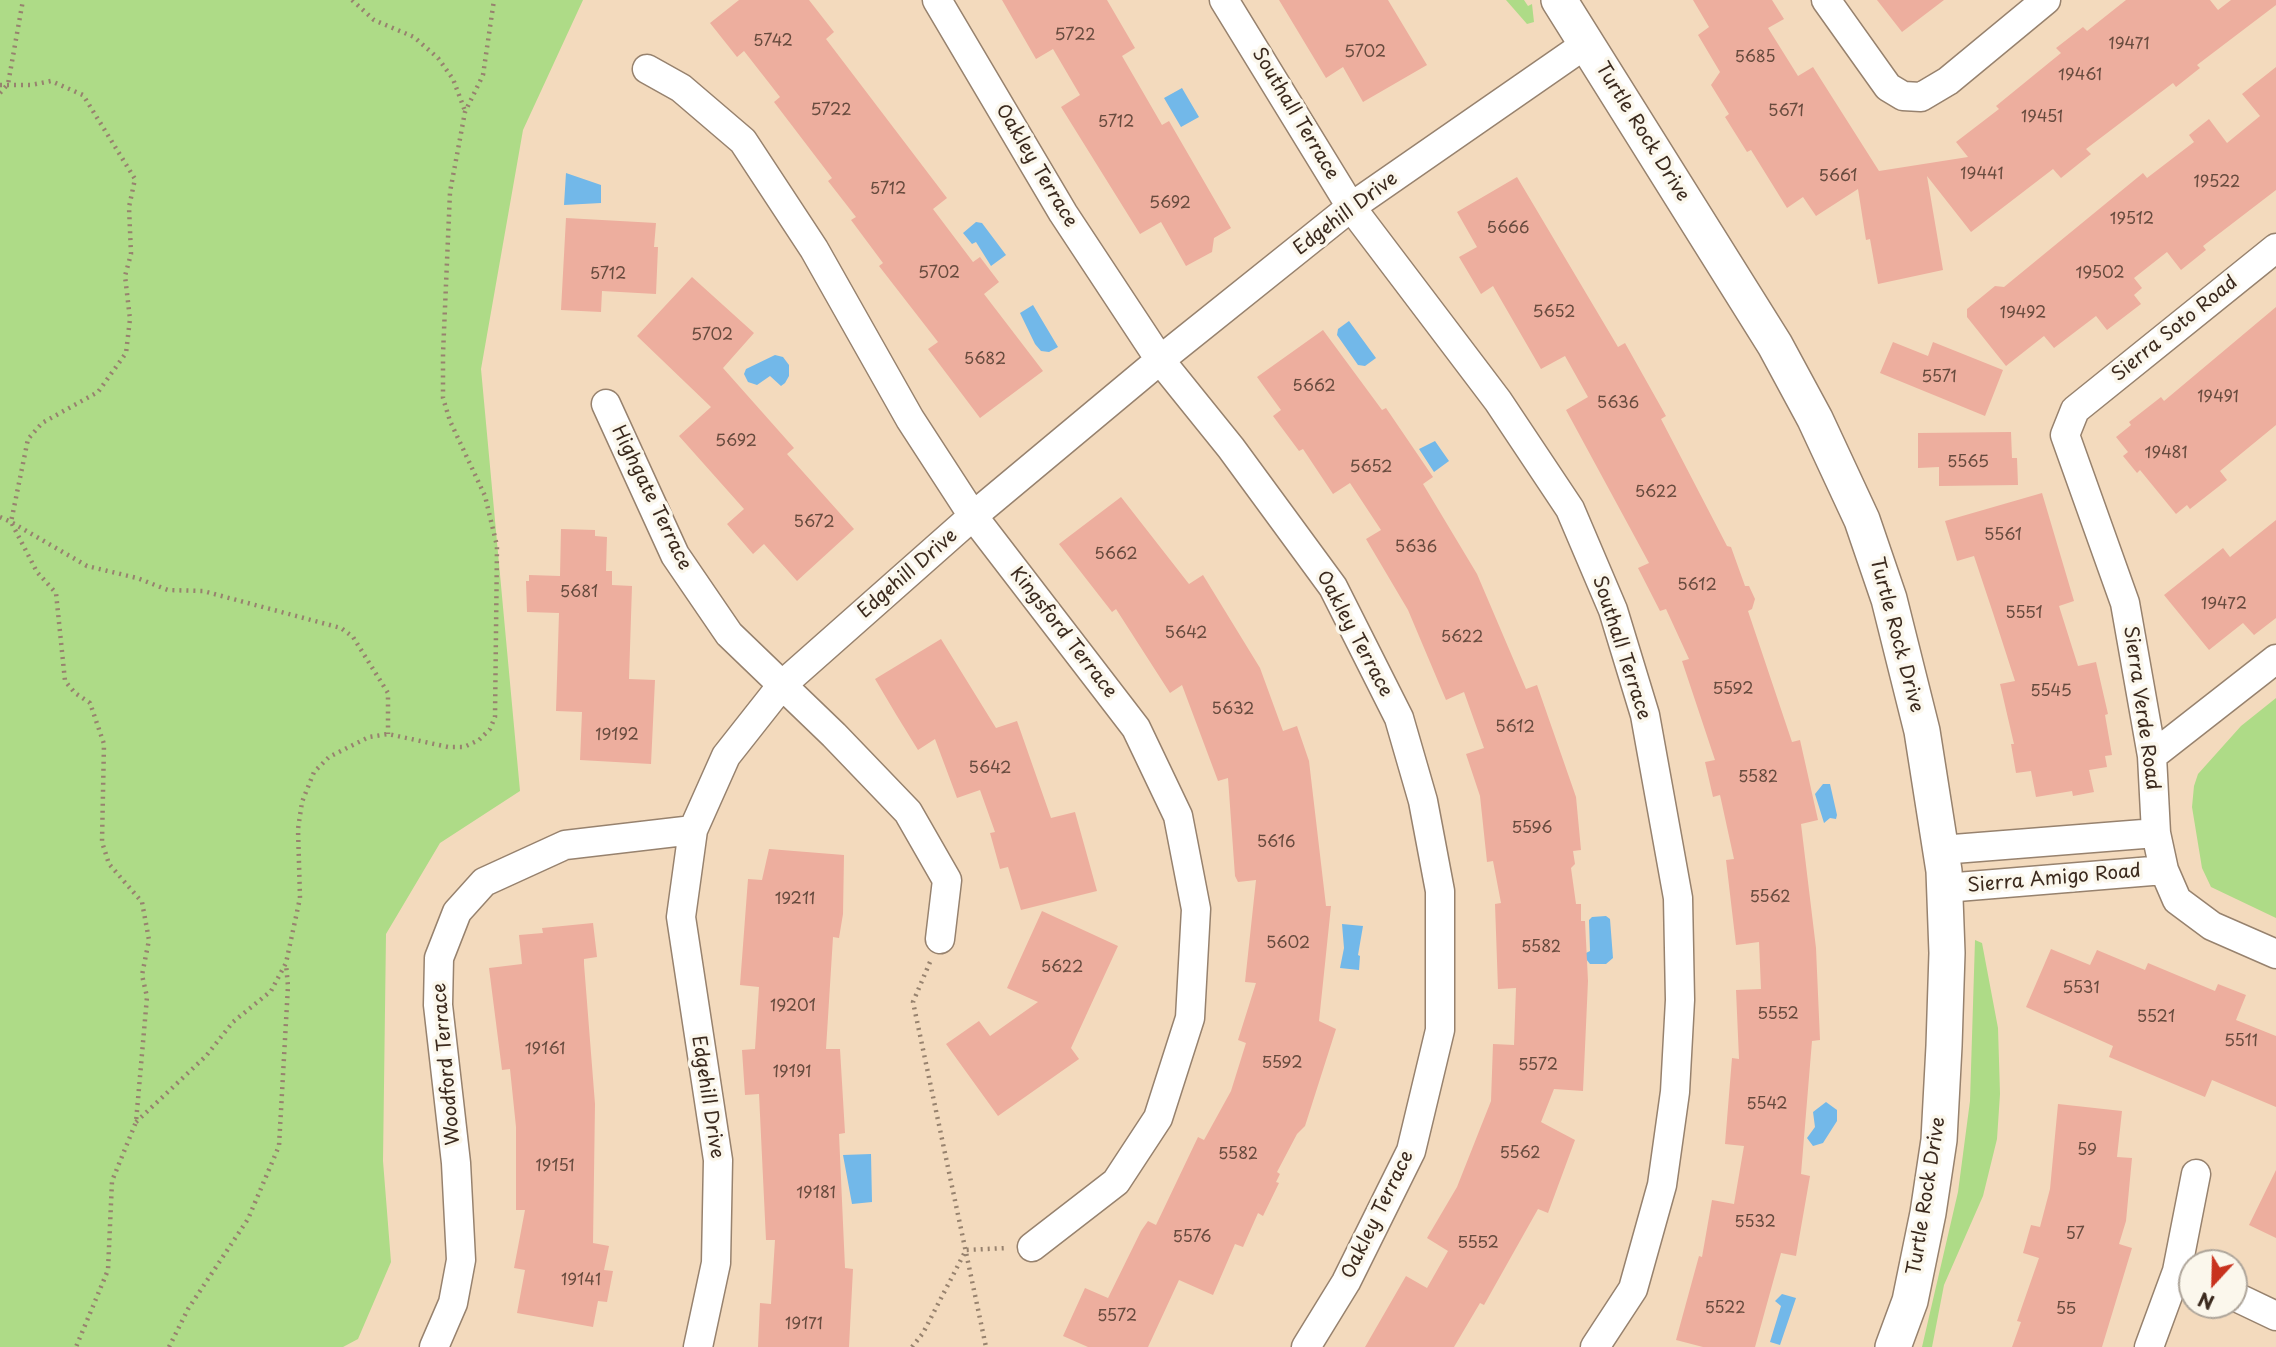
<!DOCTYPE html>
<html>
<head>
<meta charset="utf-8">
<style>
	body { margin:0 }
	#map { position:relative; width:2276px; height:1347px; overflow:hidden; background:#f3dabd; font-family:"Playpen Sans",sans-serif }
	canvas { display:block }
	.north { position:absolute; left:2178px; top:1249px; width:70px; height:70px; box-sizing:border-box; background:#fbf7ec; border:2px solid #aea59a; border-radius:50%; rotate:202deg; font-size:19px; font-weight:700; line-height:28px; text-align:center; color:#3b2a1e }
	.north::after { content:''; display:block; margin:auto; width:24px; height:32px; background:#c8321e; clip-path:polygon(50% 0,100% 100%,50% 72%,0 100%) }
</style>
</head>
<body>
<div id="map">
<canvas width="2276" height="1347"></canvas>
<div class="north">N</div>
</div>
<script>
const c = document.querySelector('canvas').getContext('2d');
c.lineJoin = 'round';
function fillPath(path, color) {
  c.fillStyle = color;
  c.fill(path, 'evenodd');
}
function toPath(rows) {
  const path = new Path2D();
  for (const r of rows) {
    path.moveTo(r[0], r[1]);
    for (let i = 2; i < r.length; i += 2) path.lineTo(r[i], r[i + 1]);
  }
  return path;
}
function strokePath(path, color, width, dash) {
  c.strokeStyle = color;
  c.lineWidth = width;
  c.lineCap = dash ? 'butt' : 'round';
  c.setLineDash(dash || []);
  c.stroke(path);
}
function drawText(font, color, halo, rows, align = 'center') {
  c.font = font + ' "Playpen Sans",sans-serif';
  c.lineWidth = 7;
  c.setLineDash([]);
  c.textBaseline = 'middle';
  c.strokeStyle = halo;
  c.fillStyle = color;
  for (const [text, x, y, turn = 0] of rows) {
    c.save();
    c.translate(x, y);
    c.rotate((+turn || 0) * Math.PI / 180);
    c.textAlign = isNaN(turn) ? turn : align;
    if (halo) c.strokeText(text, 0, 0);
    c.fillText(text, 0, 0);
    c.restore();
  }
}
const green = toPath([
	[0,0,583,0,523,130,481,369,520,791,440,843,386,934,383,1161,391,1262,358,1339,343,1347,0,1347],
	[1506,0,1524,0,1528,6,1532,4,1534,22,1527,24],
	[2276,698,2276,918,2211,887,2202,868,2192,807,2194,786,2198,774,2241,726],
	[1975,940,1982,943,1998,1028,2000,1094,1997,1139,1983,1196,1944,1285,1932,1347,1922,1347,1958,1192,1970,1101]
]);
const water = toPath([
	[1182,88,1199,117,1181,127,1164,98],
	[566,173,601,185,601,203,564,205],
	[976,222,982,223,1006,255,991,266,976,242,972,244,963,233],
	[1033,305,1058,347,1049,352,1041,351,1035,344,1020,313],
	[1349,321,1376,358,1365,366,1358,365,1337,335,1338,329],
	[775,355,783,357,789,365,789,376,785,383,781,386,770,376,757,385,748,382,744,374,746,369],
	[1435,441,1449,461,1434,472,1419,449],
	[1823,784,1830,784,1837,815,1836,819,1830,818,1824,823,1815,794],
	[1606,916,1610,919,1613,958,1606,964,1590,964,1586,959,1586,953,1590,951,1589,920,1592,917],
	[1342,924,1363,926,1358,955,1360,956,1359,970,1340,968,1344,948],
	[1826,1102,1837,1110,1837,1121,1823,1143,1813,1146,1807,1138,1815,1127,1813,1112],
	[871,1154,872,1202,852,1204,843,1155],
	[1782,1294,1796,1298,1780,1345,1770,1342,1781,1306,1775,1301]
]);
const building = toPath([
	[739,0,809,0,834,32,826,39,947,198,933,209,973,262,980,257,999,282,984,294,1043,371,980,418,928,349,938,342,879,266,883,263,851,220,856,217,828,181,832,178,774,102,780,97,744,51,737,57,710,23],
	[1002,0,1107,0,1135,48,1122,56,1162,125,1169,121,1231,228,1214,238,1212,252,1186,266,1161,222,1140,234,1061,107,1080,95,1053,49,1036,59],
	[1279,0,1388,0,1427,65,1363,102,1343,67,1326,78],
	[1693,0,1772,0,1784,19,1768,28,1798,76,1813,67,1879,171,1968,157,1956,142,1999,109,1996,106,2061,53,2056,48,2083,27,2087,31,2126,0,2210,0,2218,10,2231,0,2276,0,2276,5,2197,65,2200,68,2176,87,2173,83,2086,149,2091,154,2061,178,2053,169,1971,232,1927,176,1943,270,1878,284,1870,239,1866,240,1858,189,1816,216,1803,197,1787,208,1751,150,1747,152,1725,117,1729,114,1711,85,1720,72,1698,35,1709,27],
	[1877,0,1944,0,1902,32],
	[2276,67,2276,190,2203,246,2206,250,2181,270,2167,252,2134,278,2142,288,2134,295,2141,304,2107,330,2096,316,2054,348,2044,336,2006,366,1967,317,1967,309,1995,286,2004,287,2143,173,2147,178,2194,142,2189,135,2209,119,2227,143,2260,116,2242,94],
	[1517,177,1618,347,1625,343,1666,416,1661,419,1727,546,1731,547,1745,586,1749,586,1755,599,1752,609,1748,611,1792,742,1800,740,1818,820,1801,824,1816,948,1820,1040,1812,1041,1801,1174,1810,1176,1796,1256,1781,1253,1755,1347,1703,1347,1676,1340,1699,1256,1702,1257,1712,1200,1734,1204,1744,1146,1725,1144,1732,1058,1739,1059,1736,990,1761,989,1759,942,1736,945,1726,860,1734,859,1720,795,1713,797,1705,762,1715,760,1682,661,1689,659,1666,609,1660,611,1638,568,1649,563,1566,410,1588,397,1565,356,1541,369,1493,286,1481,294,1459,257,1477,247,1457,212],
	[566,218,656,223,654,247,658,247,656,294,602,291,601,312,561,310],
	[692,277,754,333,723,368,794,448,787,454,854,529,797,581,764,544,753,554,727,524,744,509,679,436,711,407,637,336],
	[2276,307,2276,425,2220,471,2227,480,2190,509,2187,505,2176,514,2140,470,2137,473,2123,456,2128,452,2116,437,2131,425,2129,422,2161,397,2164,401],
	[1323,330,1382,410,1386,408,1433,477,1423,484,1477,574,1526,689,1537,685,1576,797,1581,850,1573,851,1575,864,1571,868,1576,904,1581,904,1581,921,1585,921,1588,981,1583,1091,1554,1089,1541,1122,1575,1140,1548,1213,1538,1209,1484,1305,1480,1303,1454,1347,1365,1347,1406,1276,1427,1288,1448,1251,1427,1238,1457,1187,1491,1101,1493,1044,1514,1045,1516,988,1498,989,1495,904,1501,903,1493,861,1487,862,1480,796,1466,754,1484,748,1464,692,1446,700,1408,610,1366,539,1381,530,1350,483,1333,494,1303,449,1299,451,1273,416,1281,410,1257,377],
	[1893,342,1928,356,1933,342,2003,370,1985,416,1880,373],
	[2011,432,2012,458,2017,458,2018,485,1939,486,1939,467,1918,468,1918,433],
	[2042,493,2074,601,2059,606,2078,666,2096,662,2108,714,2105,715,2112,755,2105,756,2107,767,2089,770,2094,792,2073,796,2072,791,2036,797,2031,771,2016,773,2011,744,2014,744,2000,684,2015,681,1993,613,1974,556,1957,561,1945,521],
	[1121,497,1189,584,1203,575,1260,668,1283,731,1297,726,1309,761,1326,906,1331,906,1319,1021,1336,1029,1305,1126,1297,1134,1277,1172,1280,1174,1276,1182,1279,1183,1263,1216,1258,1213,1243,1247,1235,1244,1213,1295,1179,1280,1148,1347,1088,1347,1063,1336,1085,1288,1108,1298,1141,1231,1148,1221,1156,1225,1198,1137,1204,1140,1231,1091,1246,1043,1238,1040,1256,983,1245,982,1256,880,1238,882,1235,876,1228,778,1218,781,1182,685,1170,693,1116,609,1112,612,1059,544],
	[2276,520,2276,618,2254,635,2243,623,2209,650,2164,595,2223,548,2230,557],
	[561,529,595,530,595,536,607,537,606,571,612,571,612,585,632,586,629,679,655,680,651,764,580,760,582,712,556,711,559,613,527,612,526,581,529,581,529,575,560,576],
	[941,639,996,728,1017,721,1051,818,1075,812,1097,891,1021,910,1008,867,1000,869,990,833,995,832,980,790,957,798,935,739,918,750,897,716,875,679],
	[769,849,844,855,843,914,839,938,833,937,826,1049,840,1049,845,1133,839,1134,845,1268,853,1269,849,1347,758,1347,760,1303,771,1304,775,1240,766,1240,759,1094,745,1095,742,1050,755,1049,759,987,740,985,748,879,762,880],
	[1042,911,1118,946,1071,1048,1079,1059,998,1116,946,1044,979,1021,990,1036,1038,1002,1007,988],
	[593,923,597,957,584,959,584,964,595,1104,593,1243,609,1246,604,1270,613,1271,607,1302,598,1301,593,1327,517,1313,525,1270,514,1268,525,1210,516,1210,516,1127,510,1069,502,1070,489,968,522,964,519,935,543,933,542,928],
	[2051,949,2090,965,2097,950,2145,970,2148,963,2215,991,2218,984,2246,995,2236,1020,2276,1036,2276,1107,2212,1080,2205,1097,2109,1057,2113,1046,2026,1007],
	[2058,1104,2122,1111,2117,1157,2132,1158,2126,1221,2119,1244,2132,1248,2102,1347,2012,1347,2021,1322,2017,1321,2039,1258,2023,1253,2031,1225,2040,1227,2050,1189],
	[2276,1170,2276,1238,2249,1225]
]);
const path = toPath([
	[352,0,374,20,414,37,438,58,453,79,465,111],
	[0,85,31,85,51,81,83,95,135,179,129,207,131,254,125,276,130,319,126,353,98,392,42,423,28,439,11,522,87,566,137,578,168,590,203,591,341,628,353,637,388,693,388,734],
	[0,93,8,84,23,0],
	[0,517,11,522,37,572,56,593,65,681,75,693,90,703,104,744,102,842,109,864,142,902,149,940,142,975,147,997,136,1122,112,1181,108,1270,76,1347],
	[930,962,913,1002,986,1347],
	[136,1122,206,1056,233,1022,271,991,286,963,300,898,298,829,302,802,314,772,329,757,369,737,388,734,448,747,464,747,479,740,490,729,495,717,497,546,485,496,450,421,443,398,443,354,450,192,465,112,483,75,494,0],
	[169,1347,188,1309,248,1219,279,1146,288,986,286,964],
	[912,1347,923,1333,966,1250,1007,1248]
]);
const minor = toPath([
	[937,0,1063,213,1160,360,1231,448,1333,587,1399,718,1423,801,1440,891,1440,1030,1411,1151,1346,1282,1306,1347],
	[1224,0,1351,207,1498,401,1570,509,1613,610,1645,715,1678,898,1680,1000,1675,1092,1662,1185,1633,1289,1595,1347],
	[1826,0,1888,87,1903,96,1921,97,1948,81,2046,0],
	[647,69,681,88,743,141,814,249,910,419,973,516,1136,728,1178,816,1196,909,1190,1018,1158,1118,1116,1182,1032,1247],
	[2276,248,2075,410,2065,435,2125,603,2152,756,2156,833,2164,870,2177,900,2212,926,2276,954],
	[606,404,675,555,729,634,834,735,908,812,947,880,940,939],
	[2152,756,2276,659],
	[1941,850,2156,833],
	[1945,888,2164,870],
	[2234,1296,2276,1316],
	[434,1347,453,1303,461,1260,456,1163,438,1005,439,958,457,912,484,882,565,845,693,830],
	[698,1347,716,1263,718,1160,681,917,693,830,726,756,782,685,973,516,1160,360,1351,207,1586,44],
	[2149,1347,2177,1271,2196,1174]
]);
const tertiary = toPath([
	[1559,0,1775,345,1815,419,1862,520,1889,599,1922,731,1944,871,1947,953,1944,1046,1939,1140,1928,1213,1910,1301,1893,1347]
]);
const numberNames = [
	["5722",1075,36],
	["5742",773,42],
	["19471",2129,45],
	["5702",1365,53],
	["5685",1755,58],
	["19461",2080,76],
	["5722",831,111],
	["5671",1786,112],
	["19451",2042,118],
	["5712",1116,123],
	["19441",1982,175],
	["5661",1838,177],
	["19522",2217,183],
	["5712",888,190],
	["5692",1170,204],
	["19512",2132,220],
	["5666",1508,229],
	["5702",939,274],
	["19502",2100,274],
	["5712",608,275],
	["5652",1554,313],
	["19492",2023,314],
	["5702",712,336],
	["5682",985,360],
	["5571",1939,378],
	["5662",1314,387],
	["19491",2218,398],
	["5636",1618,404],
	["5692",736,442],
	["19481",2166,454],
	["5565",1968,463],
	["5652",1371,468],
	["5622",1656,493],
	["5672",814,523],
	["5561",2003,536],
	["5636",1416,548],
	["5662",1116,555],
	["5612",1697,586],
	["5681",579,593],
	["19472",2224,605],
	["5551",2024,614],
	["5642",1186,634],
	["5622",1462,638],
	["5592",1733,690],
	["5545",2051,692],
	["5632",1233,710],
	["5612",1515,728],
	["19192",617,736],
	["5642",990,769],
	["5582",1758,778],
	["5596",1532,829],
	["5616",1276,843],
	["5562",1770,898],
	["19211",795,900],
	["5602",1288,944],
	["5582",1541,948],
	["5622",1062,968],
	["5531",2081,989],
	["19201",793,1007],
	["5552",1778,1015],
	["5521",2156,1018],
	["5511",2241,1042],
	["19161",545,1050],
	["5592",1282,1064],
	["5572",1538,1066],
	["19191",792,1073],
	["5542",1767,1105],
	["59",2087,1151],
	["5562",1520,1154],
	["5582",1238,1155],
	["19151",555,1167],
	["19181",816,1194],
	["5532",1755,1223],
	["57",2075,1235],
	["5576",1192,1238],
	["5552",1478,1244],
	["19141",581,1281],
	["5522",1725,1309],
	["55",2066,1310],
	["5572",1117,1317],
	["19171",804,1325]
];
const streetNames = [
	["Southall Terrace",1295,114,59],
	["Turtle Rock Drive",1642,132,58],
	["Oakley Terrace",1036,166,59],
	["Edgehill Drive",1346,214,-37],
	["Sierra Soto Road",2175,329,-39],
	["Highgate Terrace",651,498,64],
	["Edgehill Drive",908,574,-41],
	["Kingsford Terrace",1063,633,52],
	["Oakley Terrace",1354,634,62],
	["Turtle Rock Drive",1896,635,75],
	["Southall Terrace",1621,648,72],
	["Sierra Verde Road",2141,708,82],
	["Sierra Amigo Road",2054,879,-5],
	["Woodford Terrace",447,1064,-95],
	["Edgehill Drive",707,1097,81],
	["Turtle Rock Drive",1927,1196,-81],
	["Oakley Terrace",1378,1215,-64]
];
fillPath(green, '#aedb87');
fillPath(water, '#72b8e9');
fillPath(building, '#edae9e');
strokePath(minor, '#97826e', 31);
strokePath(tertiary, '#97826e', 38);
strokePath(path, '#97826e', 4.5, [2, 5]);
strokePath(minor, '#fff', 28);
strokePath(tertiary, '#fff', 35);
drawText('16px', '#684b3e', null, numberNames);
drawText('19px', '#3b2a1e', '#fbf7ec', streetNames);
</script>
</body>
</html>
